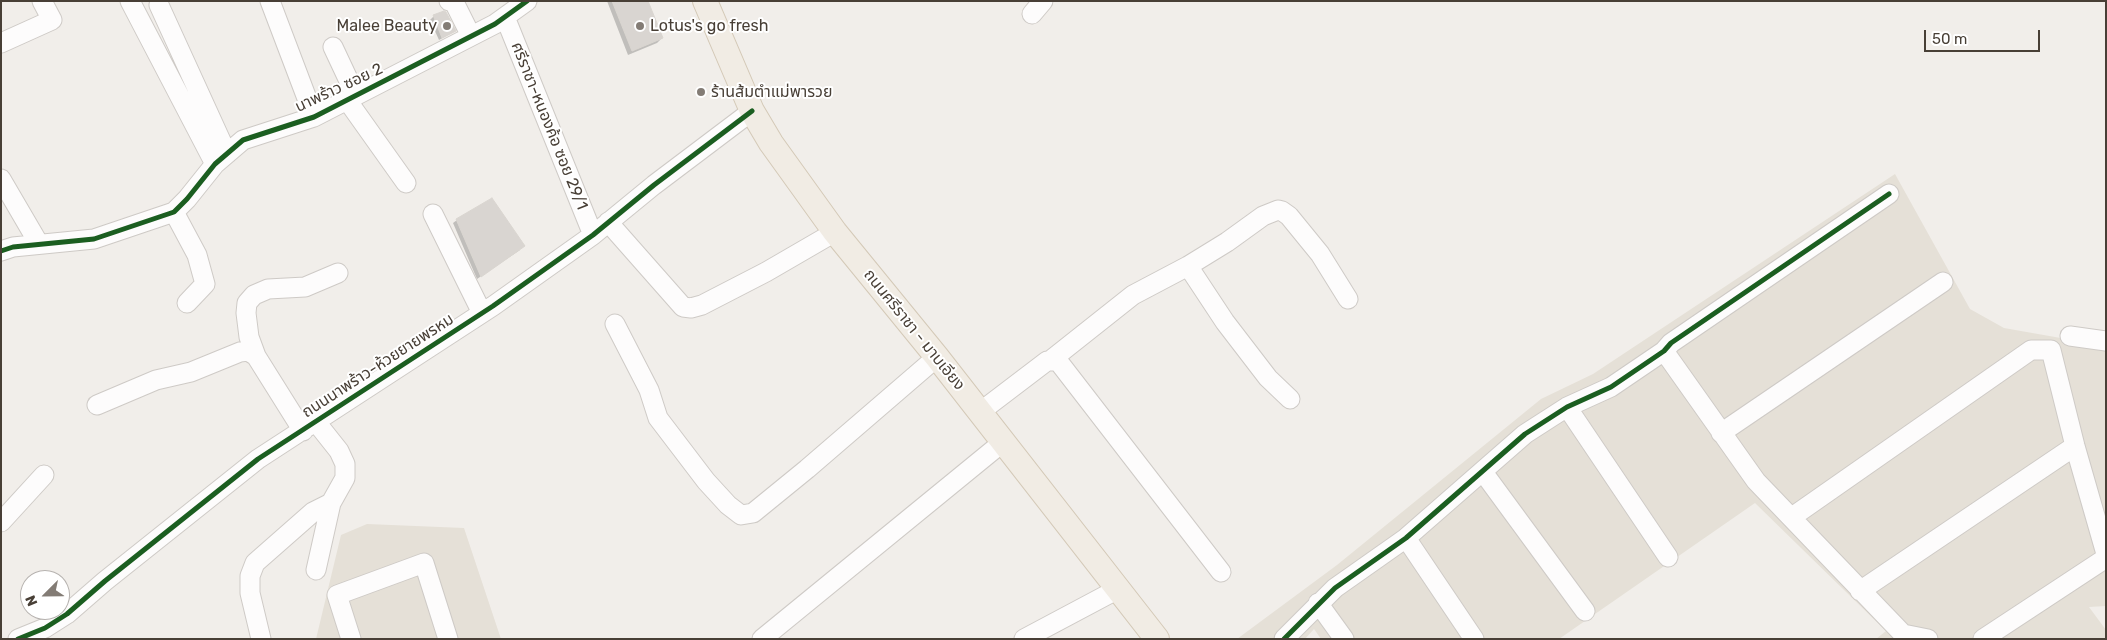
<!DOCTYPE html>
<html>
<head>
<meta charset="utf-8">
<style>
	body { margin:0 }
	#map { position:relative; width:2107px; height:640px; overflow:hidden; background:#f1eeea; font-family:Rubik,sans-serif }
	canvas { display:block }
	.frame { position:absolute; inset:0; border:2px solid #483f36; pointer-events:none }
	.north { position:absolute; left:20px; top:570px; width:50px; height:50px; box-sizing:border-box; background:#fff; border:1px solid #b6b2af; border-radius:50%; rotate:247deg; font-size:14px; font-weight:700; line-height:20px; text-align:center; color:#483f36 }
	.north::after { content:''; display:block; margin:auto; width:18px; height:22px; background:#837c75; clip-path:polygon(50% 0,100% 100%,50% 72%,0 100%) }
	.scale { position:absolute; left:1924px; top:30px; width:116px; height:22px; box-sizing:border-box; border:2px solid #483f36; border-top:0; padding-left:6px; font-size:15px; line-height:18px; white-space:nowrap; color:#483f36; -webkit-text-stroke:4px #fff; paint-order:stroke }
</style>
</head>
<body>
<div id="map">
<canvas width="2107" height="640"></canvas>
<div class="frame"></div>
<div class="north">N</div>
<div class="scale">50 m</div>
</div>
<script>
const c = document.querySelector('canvas').getContext('2d');
c.lineJoin = 'round';
function fillPath(path, color) {
  c.fillStyle = color;
  c.fill(path, 'evenodd');
}
function toPath(rows) {
  const path = new Path2D();
  for (const r of rows) {
    path.moveTo(r[0], r[1]);
    for (let i = 2; i < r.length; i += 2) path.lineTo(r[i], r[i + 1]);
  }
  return path;
}
function strokePath(path, color, width, dash) {
  c.strokeStyle = color;
  c.lineWidth = width;
  c.lineCap = dash ? 'butt' : 'round';
  c.setLineDash(dash || []);
  c.stroke(path);
}
function drawText(font, color, halo, rows, align = 'center') {
  c.font = font + ' Rubik,"Noto Sans Thai",sans-serif';
  c.lineWidth = 4;
  c.setLineDash([]);
  c.textBaseline = 'middle';
  c.strokeStyle = halo;
  c.fillStyle = color;
  for (const [text, x, y, turn = 0] of rows) {
    c.save();
    c.translate(x, y);
    c.rotate((+turn || 0) * Math.PI / 180);
    c.textAlign = isNaN(turn) ? turn : align;
    if (halo) c.strokeText(text, 0, 0);
    c.fillText(text, 0, 0);
    c.restore();
  }
}
const residential = toPath([
	[1895,174,1970,309,2004,328,2106,346,2106,606,2089,607,2106,630,2106,639,1876,639,1886,631,1755,503,1559,639,1321,639,1314,629,1305,639,1237,639,1337,565,1541,399,1593,374],
	[367,524,464,528,501,639,316,639,341,535]
]);
const shadow = toPath([
	[607,1,647,1,662,38,657,43,628,55],
	[434,16,455,31,439,40,430,20],
	[457,220,520,250,477,279,453,223]
]);
const building = toPath([
	[612,1,648,1,663,38,632,51,612,1],
	[444,11,446,12,456,31,442,38,433,15,444,11],
	[492,198,525,246,481,277,456,219,492,198]
]);
const minor = toPath([
	[130,1,215,164],
	[270,1,314,117],
	[449,1,454,2,471,36],
	[159,5,227,154],
	[1032,14,1043,1],
	[505,17,593,235],
	[1,43,52,20,42,1],
	[333,47,356,96],
	[347,100,406,183],
	[1,179,39,244],
	[174,212,197,255,205,284,187,303],
	[433,214,482,313],
	[608,222,683,307,691,308,702,305,766,272,835,232],
	[1,251,13,247,94,239,174,212,187,199,215,164,243,140,314,117,495,24,527,1],
	[1188,266,1225,322,1268,378,1290,399],
	[615,324,649,390,658,418,706,481,728,505,741,515,753,513,807,469,937,357],
	[2070,336,2106,341],
	[1664,351,1756,481,1903,634,1928,639],
	[256,356,249,337,246,313,247,303,254,295,268,289,305,287,338,273],
	[1051,360,1133,295,1188,266,1227,242,1263,216,1278,210,1282,211,1289,216,1320,254,1348,299],
	[97,405,156,380,191,372,240,352,248,351,256,356,303,431],
	[1567,407,1668,557],
	[980,412,1047,361,1058,361,1221,572],
	[316,422,339,451,345,464,345,478,331,503,316,570],
	[1721,433,1943,282],
	[1483,472,1585,611],
	[1792,517,2031,350,2051,350,2075,446,2106,554],
	[1,522,44,475],
	[1406,538,1474,639],
	[1860,591,2075,446],
	[1318,603,1344,639],
	[18,639,45,628,67,614,105,581,258,459,493,306,593,235,654,185,752,111],
	[261,639,250,593,250,576,255,563,313,512,331,503],
	[351,639,337,595,424,563,448,639],
	[762,639,1003,442],
	[1024,639,1118,589],
	[1284,639,1335,588,1406,538,1525,434,1567,407,1611,387,1664,351,1671,343,1889,194],
	[1983,639,2106,558]
]);
const major = toPath([
	[705,1,752,111,771,143,835,232,937,357,1157,639]
]);
const cycleway = toPath([
	[1,251,13,247,94,239,174,212,187,199,215,164,243,140,314,117,495,24,527,1],
	[18,639,45,628,67,614,105,581,258,459,493,306,593,235,654,185,752,111],
	[1284,639,1335,588,1406,538,1525,434,1567,407,1611,387,1664,351,1671,343,1889,194]
]);
const markers = [
	[447,26,5,"#837c75"],
	[640,26,5,"#837c75"],
	[701,92,5,"#837c75"]
];
const poiNames = [
	["Malee Beauty",437,26,"right"],
	["Lotus's go fresh",650,26],
	["ร้านส้มตำแม่พารวย",711,92]
];
const streetNames = [
	["นาพร้าว ซอย 2",339,88,-25],
	["ศรีราชา-หนองค้อ ซอย 29/1",549,126,68],
	["ถนนศรีราชา - มาบเอียง",914,330,51],
	["ถนนนาพร้าว-ห้วยยายพรหม",378,366,-33]
];
fillPath(residential, '#e5e0d7');
fillPath(shadow, '#0003');
fillPath(building, '#d9d5d1');
strokePath(building, '#d9d5d0', 1);
strokePath(minor, '#cecac6', 21);
strokePath(major, '#d4c9b7', 26);
strokePath(minor, '#fdfcfc', 19);
strokePath(major, '#f1ece4', 24);
strokePath(cycleway, '#1b5e20', 5);
for (const [x, y, r, color] of markers) {
  const dot = new Path2D();
  dot.arc(x, y, r, 0, 2 * Math.PI);
  c.fillStyle = color;
  c.fill(dot);
  strokePath(dot, '#fff', 2);
}
drawText('16px', '#483f36', '#fff', poiNames, 'left');
drawText('16px', '#483f36', '#fff', streetNames);
</script>
</body>
</html>
